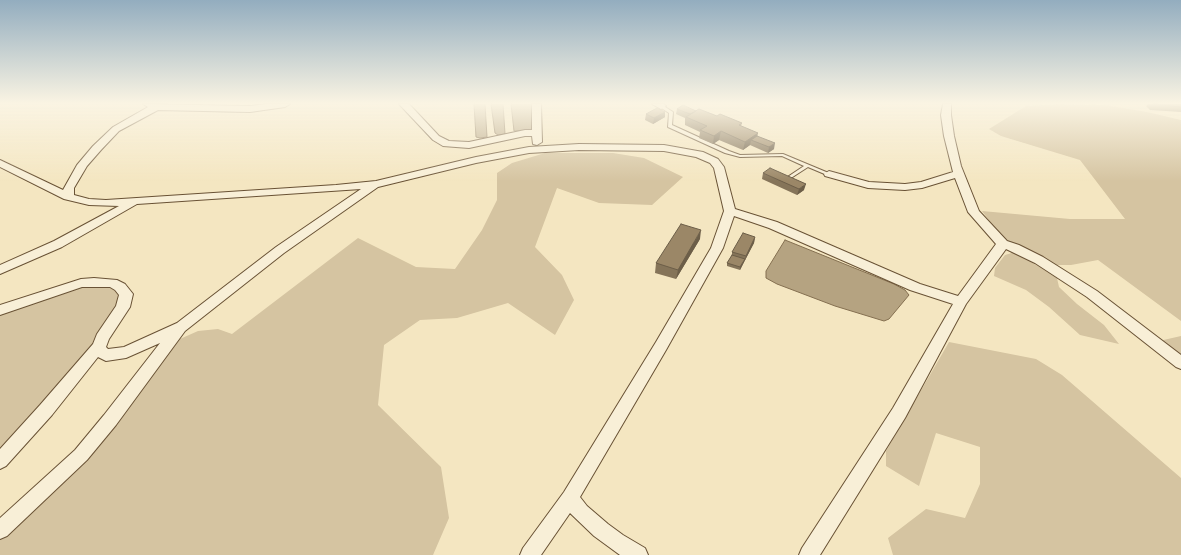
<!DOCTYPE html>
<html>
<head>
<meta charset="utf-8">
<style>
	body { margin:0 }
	canvas { display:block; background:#f4e6c1 }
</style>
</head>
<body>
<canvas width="1181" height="555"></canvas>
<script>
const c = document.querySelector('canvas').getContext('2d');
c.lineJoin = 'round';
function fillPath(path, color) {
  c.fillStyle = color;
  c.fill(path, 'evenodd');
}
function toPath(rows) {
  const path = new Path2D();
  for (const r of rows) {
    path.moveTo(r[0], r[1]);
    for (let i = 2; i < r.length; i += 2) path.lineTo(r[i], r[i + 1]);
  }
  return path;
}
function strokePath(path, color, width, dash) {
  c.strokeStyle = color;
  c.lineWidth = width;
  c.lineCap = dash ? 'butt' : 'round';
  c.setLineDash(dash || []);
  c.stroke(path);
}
const green = toPath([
	[1058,104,1105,105,1147,112,1181,120,1181,321,1098,260,1071,265,1054,265,1021,245,1008,241,993,226,982,211,1070,219,1125,219,1080,160,1001,136,989,129,1026,106],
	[545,153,613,153,644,158,683,177,652,205,599,203,557,188,535,247,562,275,574,300,555,335,508,303,457,318,420,320,384,345,378,405,441,467,449,518,433,555,0,555,0,536,96,444,180,339,198,331,218,329,232,334,358,238,416,267,455,269,482,230,497,200,497,173,512,163],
	[1015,252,1057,278,1059,287,1077,304,1104,325,1119,344,1080,335,1049,307,1026,290,994,276,995,268,1005,255],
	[91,284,104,285,114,288,119,294,120,302,95,343,0,453,0,313,62,292],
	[1181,336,1181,357,1159,341],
	[949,342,1036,359,1062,375,1181,478,1181,555,893,555,888,538,926,509,965,518,980,484,980,447,936,433,919,486,886,466,886,451]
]);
const water = toPath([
	[474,104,485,104,487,137,480,138,476,137,474,104],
	[491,104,503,104,505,134,498,135,495,133,491,104],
	[511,104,532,104,533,129,529,131,514,131,511,104],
	[785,240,894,284,905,290,909,295,889,319,884,321,835,306,777,284,766,278,766,271,785,240]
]);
const lane = toPath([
	[660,105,662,105,673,112,672,125,729,151,740,155,783,154,831,174,829,175,827,175,808,167,791,178,789,178,789,176,804,166,782,156,740,157,725,153,668,127,669,113,660,107,660,105]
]);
const street = toPath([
	[143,104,250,106,267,104,290,104,285,107,250,112,158,110,119,131,101,150,87,166,74,188,74,195,89,199,106,200,336,185,376,181,476,157,529,147,579,144,664,145,703,152,718,159,724,167,735,209,777,222,920,284,958,296,996,244,968,212,955,178,922,188,905,190,868,188,825,176,824,174,829,171,869,182,905,184,921,182,953,172,944,136,941,115,943,104,951,104,951,115,954,136,961,166,979,211,1007,241,1019,245,1043,257,1097,291,1181,355,1181,369,1176,367,1087,297,1035,263,1006,249,966,304,905,418,820,555,799,555,802,548,893,408,953,304,910,290,769,228,734,216,723,248,666,350,580,497,587,506,608,524,623,535,645,548,648,555,620,555,594,536,570,513,541,555,520,555,523,548,564,492,656,342,711,248,724,211,714,168,710,163,696,157,664,151,579,150,529,153,476,163,378,187,284,253,185,331,116,425,87,460,7,536,0,539,0,518,75,450,104,415,160,343,126,358,106,361,98,357,52,415,6,466,0,469,0,449,40,405,93,344,97,334,116,306,119,295,115,290,110,287,82,287,0,315,0,305,81,279,94,278,117,280,125,284,133,294,130,307,109,339,106,347,108,349,124,347,177,323,276,247,361,189,137,204,62,247,0,274,0,265,54,241,119,206,89,205,64,199,0,167,0,160,63,190,77,165,93,146,113,127,148,107,143,104],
	[399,104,409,104,439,136,449,141,469,142,525,130,532,130,532,104,541,104,542,142,537,145,533,144,532,136,525,136,469,148,443,146,433,140,399,104],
	[652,104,664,104,666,106,661,109,652,104]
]);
const wall = toPath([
	[1148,104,1181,104,1181,112,1150,110,1146,106],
	[677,109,696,111,742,123,741,126,757,136,774,149,768,153,750,145,743,150,719,140,713,144,699,138,700,132,685,125,685,118,676,114],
	[665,112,665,117,653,124,645,120,646,114],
	[763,173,804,190,797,195,762,179],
	[755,237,754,243,740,270,727,266,727,263,732,255,732,252],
	[700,239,676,279,655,273,656,263]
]);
const shadedWall = toPath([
	[665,112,665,117,653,124,654,118],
	[721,131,719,140,713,144,714,136],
	[758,133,756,141,751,140,750,145,743,150,745,142],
	[775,143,774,149,768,153,769,147],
	[806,184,804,190,797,195,799,189],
	[701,230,700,239,676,279,678,270],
	[755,237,754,243,744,262,746,256],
	[745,259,744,262,740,270,740,267]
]);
const building = toPath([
	[1153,104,1181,104,1181,107,1154,104,1153,104],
	[683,105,696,111,690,114,677,109,683,105],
	[657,108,665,112,654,118,646,114,657,108],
	[699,109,717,116,720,114,742,123,739,125,758,133,745,142,721,131,714,136,700,130,707,126,686,117,699,109],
	[757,136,775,143,769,147,751,140,757,136],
	[770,168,806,184,799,189,763,173,770,168],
	[681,224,701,230,678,270,656,263,681,224],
	[743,233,755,237,746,256,732,252,743,233],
	[732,255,745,259,740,267,727,263,732,255]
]);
fillPath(green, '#d5c4a1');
fillPath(water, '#b5a381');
strokePath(water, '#846f50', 1);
strokePath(lane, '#695235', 2);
strokePath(street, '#695235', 2);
fillPath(lane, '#f8efd7');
fillPath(street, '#f8efd7');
fillPath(wall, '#857459');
fillPath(shadedWall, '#6c5e48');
fillPath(building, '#9b8767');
strokePath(building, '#6c5e48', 1);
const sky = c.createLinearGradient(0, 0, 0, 181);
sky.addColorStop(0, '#93adbf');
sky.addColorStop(0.57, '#faf4e3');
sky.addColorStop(1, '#faf4e300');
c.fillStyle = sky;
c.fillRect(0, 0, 1181, 181);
</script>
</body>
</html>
